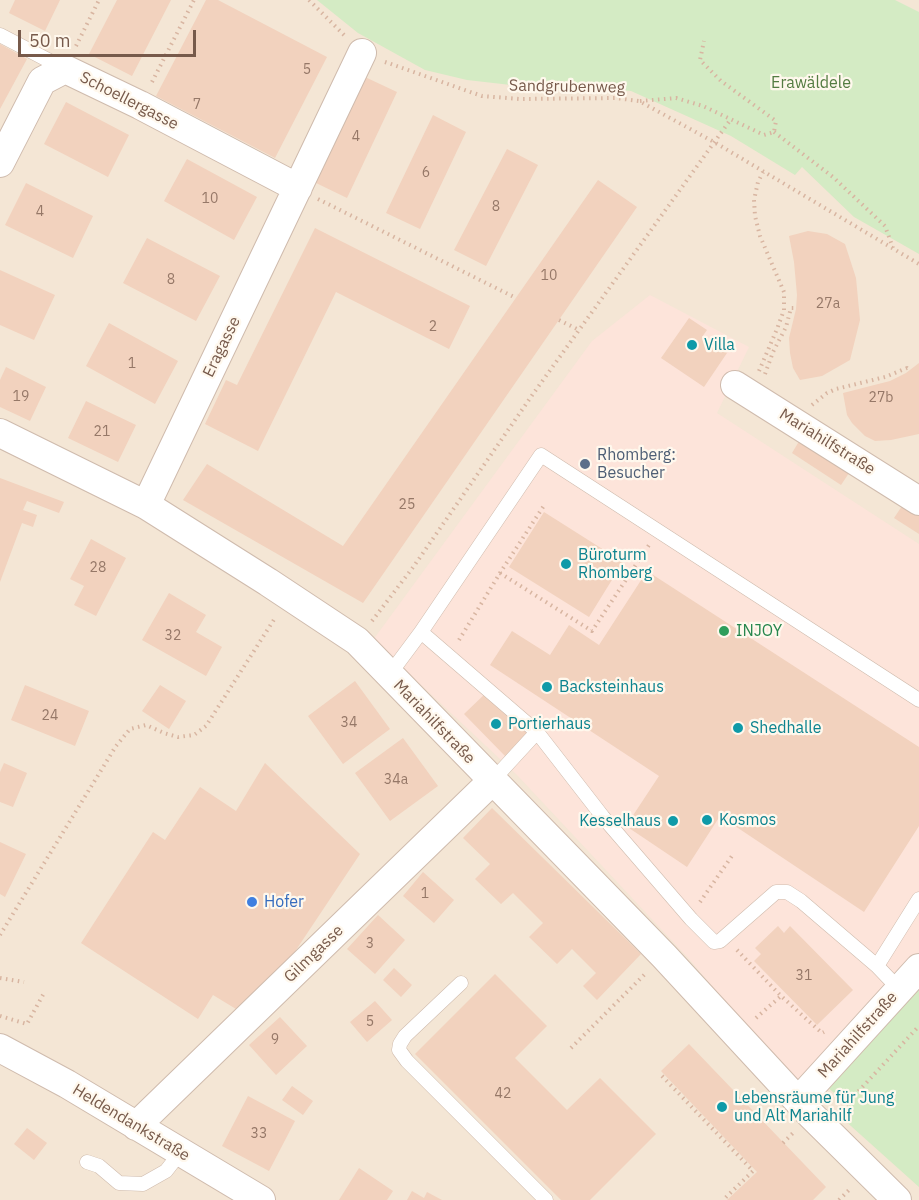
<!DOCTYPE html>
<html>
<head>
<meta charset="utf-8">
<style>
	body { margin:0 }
	#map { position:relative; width:919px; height:1200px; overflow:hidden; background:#fdf4e7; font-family:"IBM Plex Sans",sans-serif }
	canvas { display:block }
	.scale { position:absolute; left:18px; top:30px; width:178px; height:27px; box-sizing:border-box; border:3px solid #775a4b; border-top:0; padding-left:8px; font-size:18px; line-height:21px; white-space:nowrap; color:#775a4b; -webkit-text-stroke:4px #fff8ed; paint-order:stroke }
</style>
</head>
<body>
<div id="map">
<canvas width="919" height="1200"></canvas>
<div class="scale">50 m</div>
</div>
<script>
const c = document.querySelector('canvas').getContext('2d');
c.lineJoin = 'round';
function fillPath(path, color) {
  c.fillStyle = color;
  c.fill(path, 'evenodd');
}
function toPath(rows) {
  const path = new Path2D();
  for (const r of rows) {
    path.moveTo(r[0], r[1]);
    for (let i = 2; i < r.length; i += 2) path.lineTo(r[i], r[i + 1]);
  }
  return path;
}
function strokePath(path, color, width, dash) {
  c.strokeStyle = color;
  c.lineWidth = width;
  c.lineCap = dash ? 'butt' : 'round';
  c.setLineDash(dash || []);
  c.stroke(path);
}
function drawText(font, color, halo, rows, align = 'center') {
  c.font = font + ' "IBM Plex Sans",sans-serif';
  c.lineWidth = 4.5;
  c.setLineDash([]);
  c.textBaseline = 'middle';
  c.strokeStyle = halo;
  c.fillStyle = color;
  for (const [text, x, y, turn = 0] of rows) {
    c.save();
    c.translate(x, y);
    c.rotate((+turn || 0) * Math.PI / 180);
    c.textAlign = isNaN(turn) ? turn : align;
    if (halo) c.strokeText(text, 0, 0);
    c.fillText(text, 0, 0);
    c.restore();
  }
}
const residential = toPath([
	[0,0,919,0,919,1200,0,1200]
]);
const commercial = toPath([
	[650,295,749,347,717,413,919,544,919,955,799,1090,690,960,517,775,373,640,592,341]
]);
const green = toPath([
	[317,0,895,0,919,12,919,254,854,217,802,167,795,175,731,136,631,91,608,89,546,89,467,80,425,70,358,33],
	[919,984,919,1187,842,1118,850,1107,825,1085]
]);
const building = toPath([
	[15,0,60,0,45,31,9,13],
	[117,0,171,0,132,76,89,54],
	[206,0,218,0,327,57,275,158,156,96],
	[0,44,27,59,0,109],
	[365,77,397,92,347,198,314,182],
	[66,102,129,135,108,177,44,144],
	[433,115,466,132,420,229,386,213],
	[507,149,538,165,486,266,454,250],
	[187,159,257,197,234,240,164,201],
	[598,180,637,207,363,603,183,500,207,464,343,546],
	[26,183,93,216,73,258,5,225],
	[315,228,470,306,449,349,336,292,258,451,205,424,226,380,237,385],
	[808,231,827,234,845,244,856,278,860,320,850,360,822,376,800,380,793,368,790,353,789,338,796,309,797,295,794,262,789,236],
	[147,238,220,276,196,321,123,283],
	[0,270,55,295,34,340,0,325],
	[689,318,707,330,702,337,727,353,704,387,661,358],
	[109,323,178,361,155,404,86,366],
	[919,363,919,434,891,440,875,441,865,436,852,423,847,415,843,393,890,381,906,373],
	[6,367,46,387,30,421,0,407,0,380],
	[86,401,136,425,118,462,68,438],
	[801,438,851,470,841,485,792,453],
	[0,478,64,502,59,513,27,501,23,510,37,515,33,527,22,523,0,582],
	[904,503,919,512,919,534,894,518],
	[544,512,623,562,589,617,509,567],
	[91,539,126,558,96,616,74,605,84,586,70,579],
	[647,571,919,747,919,826,864,912,720,816,687,867,626,826,659,776,490,665,512,631,550,655,569,625,599,645],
	[169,593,206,615,196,632,222,647,206,676,142,640],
	[355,681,390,729,343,764,308,716],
	[25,685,89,711,75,746,11,720],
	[160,685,186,701,169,729,142,711],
	[487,692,528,734,506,757,464,714],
	[403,738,438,786,390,821,355,773],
	[4,763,27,773,13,807,0,802,0,772],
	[265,763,360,854,294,953,236,1009,213,995,198,1019,81,943,153,832,165,840,200,787,236,811],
	[492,808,641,954,597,1000,583,986,596,973,572,949,557,964,529,937,543,923,513,893,501,904,475,879,490,864,463,838],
	[0,842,26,854,5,897,0,894],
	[423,872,454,900,434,923,403,896],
	[378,915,405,940,375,974,347,949],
	[778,926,784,933,790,926,853,990,817,1025,754,961,761,954,755,948],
	[394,968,412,985,401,997,383,980],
	[495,974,547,1026,515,1058,567,1110,600,1078,656,1134,590,1200,561,1200,415,1054],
	[375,1001,392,1020,367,1042,350,1022],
	[280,1017,307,1046,276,1075,249,1045],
	[689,1044,826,1187,813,1200,727,1200,757,1172,661,1071],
	[292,1086,313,1101,303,1115,282,1100],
	[248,1096,295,1121,269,1171,222,1146],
	[27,1128,47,1143,34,1160,14,1144],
	[359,1168,393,1191,387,1200,339,1200],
	[412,1191,424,1198,427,1192,442,1200,407,1200]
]);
const path = toPath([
	[309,0,345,36],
	[76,46,99,0],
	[385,62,482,96,520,99,616,98,639,101,714,142,919,264],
	[152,82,194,0],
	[640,101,676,98,703,106,764,135,774,132,776,121,721,81,700,60,704,41],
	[774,132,833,177,885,226,893,248],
	[318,199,516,298],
	[559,320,579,330],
	[759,371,777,329,784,310,784,292,760,236,755,216,754,200,758,182,763,172],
	[765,374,773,352,786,327,791,308,796,308],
	[812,405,827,393,836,389,885,377,907,368,909,370],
	[500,573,592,631,649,545],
	[372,621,414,566,533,394,731,119],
	[459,640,500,573,545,504],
	[700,902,734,853],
	[0,935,116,746,130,729,146,725,164,733,178,737,194,735,206,726,275,618],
	[737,950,781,996,822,1033,824,1032],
	[0,978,24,982],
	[0,1016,27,1024,44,993],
	[756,1018,781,996],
	[571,1048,645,974],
	[662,1076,753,1171,723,1200],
	[842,1109,919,1026],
	[783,1143,793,1133],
	[839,1200,851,1188]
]);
const lane = toPath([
	[0,35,65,69],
	[421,632,541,455,919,700],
	[389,675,421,632,537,732,603,817,691,919,714,942,720,941,776,892,787,892,801,901,877,966],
	[492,781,537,732],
	[461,983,405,1036,400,1044,399,1050,407,1061,546,1200],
	[899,989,877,966,919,899],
	[87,1162,99,1166,119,1183,143,1184,166,1171,180,1153]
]);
const street = toPath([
	[0,163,42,81,65,69,140,105,298,188],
	[735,385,919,501],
	[0,433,146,505,268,582,357,641,664,956,811,1115,897,1200],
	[146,505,362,53],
	[0,1048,67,1084,261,1200],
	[798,1101,919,968],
	[136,1126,492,781]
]);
const markers = [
	[692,345,6,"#0f9aa8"],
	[585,464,6,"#5c6f8a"],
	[566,564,6,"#0f9aa8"],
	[724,631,6,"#2e9e5b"],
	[547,687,6,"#0f9aa8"],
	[496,724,6,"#0f9aa8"],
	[738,728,6,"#0f9aa8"],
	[707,820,6,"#0f9aa8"],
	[673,821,6,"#0f9aa8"],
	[252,902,6,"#3f7fe0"],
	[722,1107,6,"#0f9aa8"]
];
const numberNames = [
	["5",307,70],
	["7",197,105],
	["4",356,137],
	["6",426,173],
	["10",210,199],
	["8",496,207],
	["4",40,212],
	["10",549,276],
	["8",171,280],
	["27a",828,304],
	["2",433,327],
	["1",132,364],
	["19",21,397],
	["27b",881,398],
	["21",102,432],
	["25",407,505],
	["28",98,568],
	["32",173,636],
	["24",50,716],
	["34",349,723],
	["34a",396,780],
	["1",425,894],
	["3",370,944],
	["31",804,976],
	["5",370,1022],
	["9",275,1040],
	["42",503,1094],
	["33",259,1134]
];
const parkNames = [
	["Erawäldele",811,83]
];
const streetNames = [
	["Sandgrubenweg",567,87,1],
	["Schoellergasse",129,101,27],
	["Eragasse",222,347,-64],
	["Mariahilfstraße",827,442,32],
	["Mariahilfstraße",434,722,46],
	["Gilmgasse",314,954,-44],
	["Mariahilfstraße",858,1035,-48],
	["Heldendankstraße",131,1123,31]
];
const cultureNames = [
	["Villa",704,345],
	["Büroturm",578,555],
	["Rhomberg",578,573],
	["Backsteinhaus",559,687],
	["Portierhaus",508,724],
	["Shedhalle",750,728],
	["Kosmos",719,820],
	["Kesselhaus",661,821,"right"],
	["Lebensräume für Jung",734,1098],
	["und Alt Mariahilf",734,1116]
];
const serviceNames = [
	["Rhomberg:",597,455],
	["Besucher",597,473]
];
const leisureNames = [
	["INJOY",736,631]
];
const shopNames = [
	["Hofer",264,902]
];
fillPath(residential, '#f4e6d5');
fillPath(commercial, '#fde4da');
fillPath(green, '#d4ebc4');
fillPath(building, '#f2d2be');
strokePath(lane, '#cfbbad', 15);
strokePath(street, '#cfbbad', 30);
strokePath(path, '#d8b5a1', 4, [1.5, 4.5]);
strokePath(lane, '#fff', 14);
strokePath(street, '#fff', 28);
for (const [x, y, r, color] of markers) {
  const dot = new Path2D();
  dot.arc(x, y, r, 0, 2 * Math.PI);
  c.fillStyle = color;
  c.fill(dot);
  strokePath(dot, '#fff8ed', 2);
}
drawText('14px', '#967868', null, numberNames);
drawText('16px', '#547c42', '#fff8ed', parkNames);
drawText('16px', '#775a4b', '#fff8ed', streetNames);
drawText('16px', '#0d838f', '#fff8ed', cultureNames, 'left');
drawText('16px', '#4e5e75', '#fff8ed', serviceNames, 'left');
drawText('16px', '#27864d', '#fff8ed', leisureNames, 'left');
drawText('16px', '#366cbe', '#fff8ed', shopNames, 'left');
</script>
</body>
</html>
